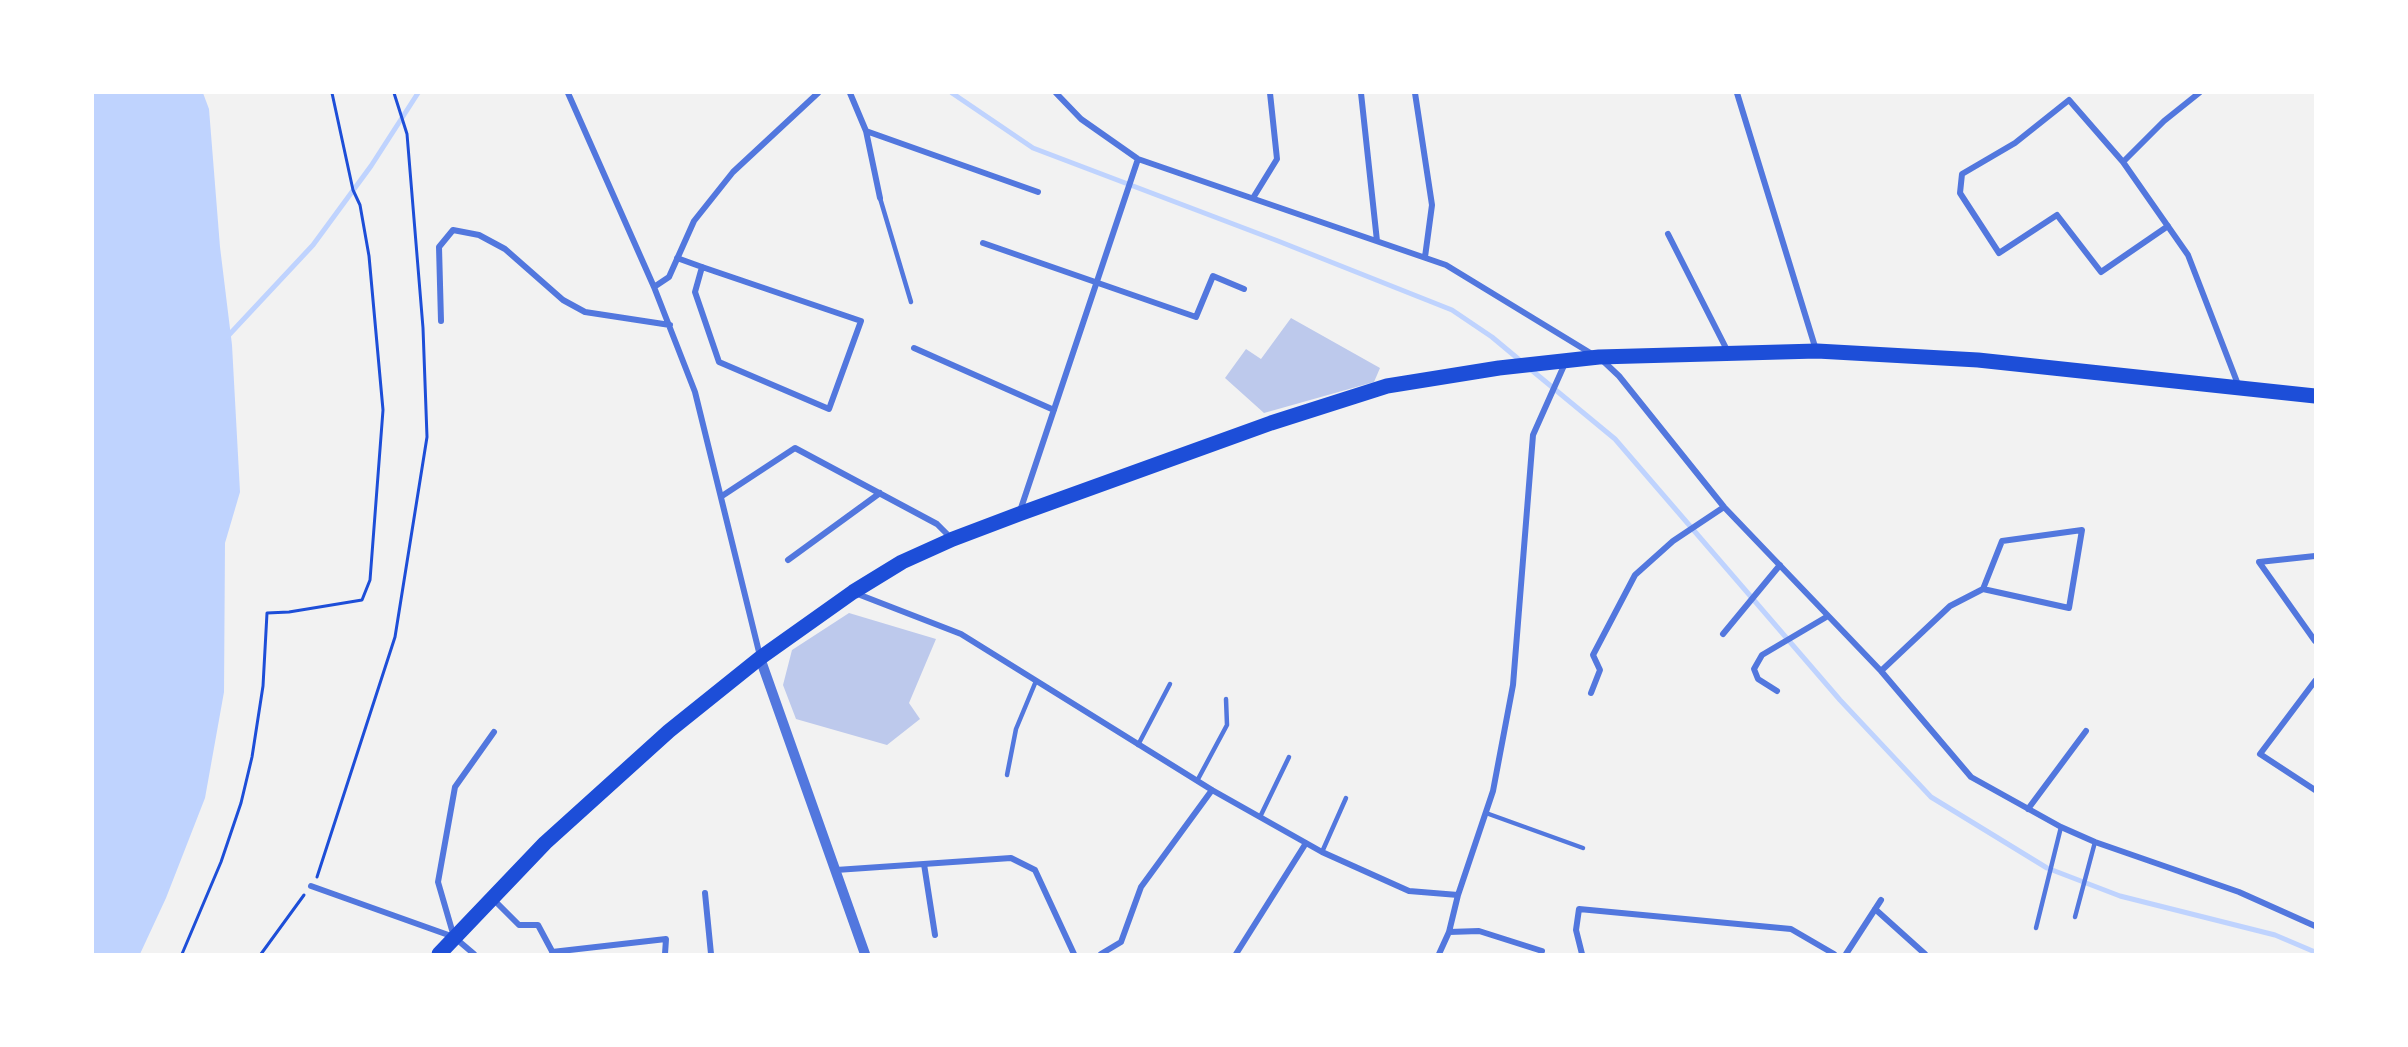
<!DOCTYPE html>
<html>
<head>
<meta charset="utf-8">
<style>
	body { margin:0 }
	#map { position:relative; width:2408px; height:1047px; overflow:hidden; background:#f2f2f2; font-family:Lato,sans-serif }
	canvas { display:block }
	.frame { position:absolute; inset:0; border:94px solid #fff; pointer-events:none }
</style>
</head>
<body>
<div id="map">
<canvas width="2408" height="1047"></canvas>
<div class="frame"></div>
</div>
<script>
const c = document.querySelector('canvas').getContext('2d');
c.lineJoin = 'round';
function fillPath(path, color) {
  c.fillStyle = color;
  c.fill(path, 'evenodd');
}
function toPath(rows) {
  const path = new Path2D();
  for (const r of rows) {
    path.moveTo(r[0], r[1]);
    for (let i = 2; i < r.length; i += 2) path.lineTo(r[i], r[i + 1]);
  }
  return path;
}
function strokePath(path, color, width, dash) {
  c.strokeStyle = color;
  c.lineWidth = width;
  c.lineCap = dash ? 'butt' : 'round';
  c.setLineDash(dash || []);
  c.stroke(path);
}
const water = toPath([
	[93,93,203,93,209,109,220,247,232,345,240,492,225,543,224,692,205,798,166,898,140,954,93,954]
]);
const stream = toPath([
	[952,93,1033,148,1278,241,1452,310,1492,337,1522,362],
	[227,337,313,245,371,166,418,93],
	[1529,368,1615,439,1840,700,1931,797,2047,868,2120,896,2275,935,2315,952]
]);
const building = toPath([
	[1291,318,1380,368,1374,382,1264,413,1225,378,1246,349,1261,359],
	[849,613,936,639,909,703,920,719,887,745,796,719,783,685,792,650]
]);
const path = toPath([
	[317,877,395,637,427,437,423,328,407,134,394,93],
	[182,954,221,862,241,803,252,757,263,686,267,613,289,612,362,600,370,580,383,410,369,256,360,205,353,190,332,93],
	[261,954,304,895]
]);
const service = toPath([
	[880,198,911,302],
	[1138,745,1170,684],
	[1007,775,1016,729,1036,681],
	[1197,781,1227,725,1226,699],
	[1486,813,1583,848],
	[1260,817,1289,757],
	[1322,852,1346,798],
	[2075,917,2095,842],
	[2036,928,2061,827]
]);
const minor = toPath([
	[568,93,654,287,695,392,760,656],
	[850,93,866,131,880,198],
	[1056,93,1081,119,1138,159,1446,265,1592,354],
	[1361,93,1377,241],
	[1415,93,1432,205,1425,257],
	[1737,93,1816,350],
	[866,131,1038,192],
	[2123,162,2164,121,2199,93],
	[1253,198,1277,159,1270,93],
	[2168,226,2101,272,2057,215,1999,253,1960,193,1962,174,2015,143,2069,100,2123,162,2188,255,2239,387],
	[1668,234,1728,352],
	[983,243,1196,317,1213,276,1244,289],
	[677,258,702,267,861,321,829,409,719,362,695,292,702,267],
	[654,287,669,277,694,221,733,172,818,93],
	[441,321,439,247,453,230,479,235,505,249,563,300,585,312,670,325],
	[914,348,1054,410],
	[1601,359,1619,376,1724,507,1881,671,1971,777,2061,827,2095,842,2239,892,2315,926],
	[722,496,795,448,937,524,952,539],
	[1020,511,1138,159],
	[2315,556,2259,562,2315,641],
	[788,560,880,493],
	[855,593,961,634,1212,790,1322,852,1409,891,1458,895],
	[1723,634,1780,565],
	[1881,671,1950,606,1983,589,2002,541,2082,530,2069,608,1983,589],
	[2315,681,2260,754,2315,790],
	[1777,691,1758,679,1754,669,1762,655,1828,616],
	[1591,693,1600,670,1593,655,1635,575,1673,541,1724,507],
	[2028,809,2086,731],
	[924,864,935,935],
	[836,870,1011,858,1035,870,1074,954],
	[311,886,454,937],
	[705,893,711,954],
	[492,898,519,925,538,925,553,953],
	[1875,909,1925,954],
	[1449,932,1479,931,1542,951],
	[552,952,666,939,665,954],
	[474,954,454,937,438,882,455,787,494,732],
	[1101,954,1121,942,1141,887,1212,790],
	[1236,954,1306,843],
	[1439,954,1449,932,1458,895,1493,791,1513,685,1533,435,1566,361],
	[1582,954,1576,930,1579,909,1791,929,1834,954],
	[1846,954,1881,900]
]);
const tertiary = toPath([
	[760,658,865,954]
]);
const primary = toPath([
	[439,954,545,843,669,731,760,658,853,592,902,562,953,539,1019,514,1271,423,1387,386,1499,368,1599,357,1817,351,1978,360,2315,396]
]);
fillPath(water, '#bfd3fe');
strokePath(stream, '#bfd3fe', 5);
fillPath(building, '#bdc9ec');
strokePath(path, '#1d4ed8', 3);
strokePath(service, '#5277de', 4.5);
strokePath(minor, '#5277de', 6);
strokePath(tertiary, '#5277de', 10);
strokePath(primary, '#1d4ed8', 15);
</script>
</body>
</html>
